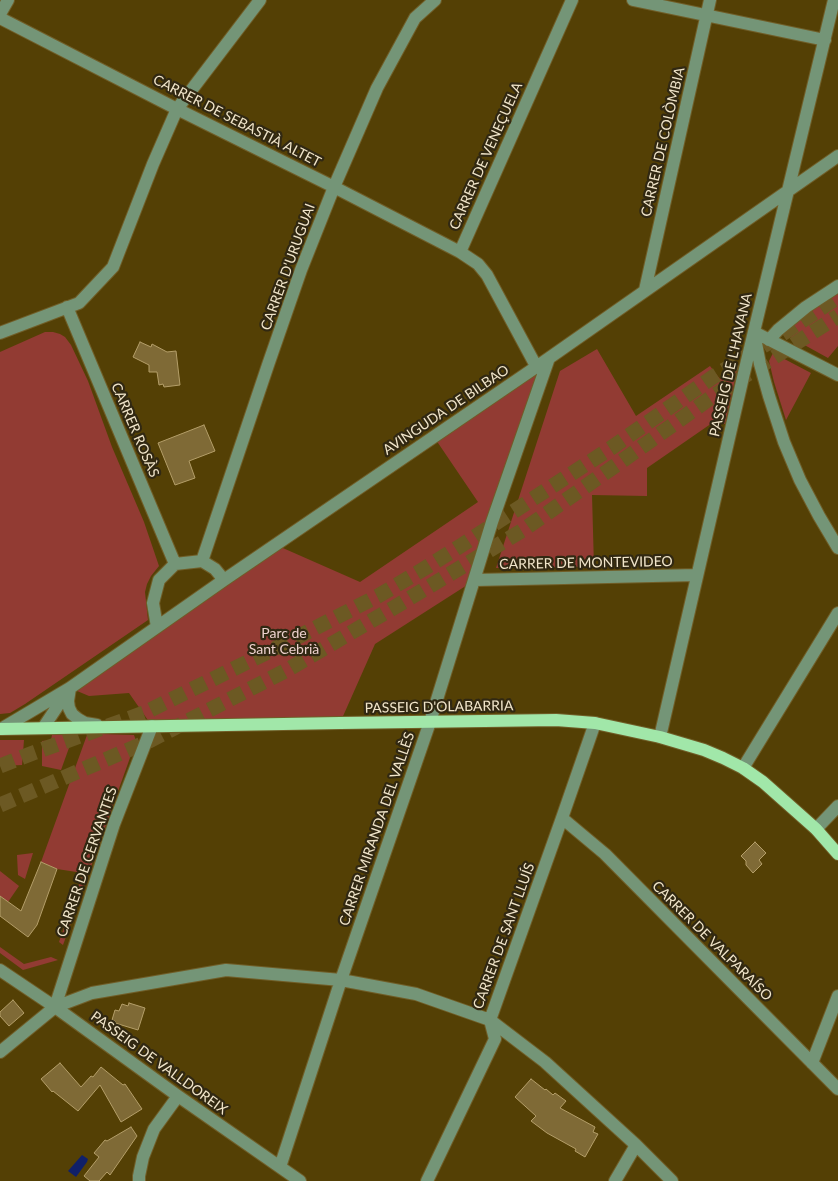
<!DOCTYPE html>
<html>
<head>
<meta charset="utf-8">
<style>
	body { margin:0 }
	canvas { display:block; background:#544005 }
</style>
</head>
<body>
<canvas width="838" height="1181"></canvas>
<script>
const c = document.querySelector('canvas').getContext('2d');
c.lineJoin = 'round';
function fillPath(path, color) {
  c.fillStyle = color;
  c.fill(path, 'evenodd');
}
function toPath(rows) {
  const path = new Path2D();
  for (const r of rows) {
    path.moveTo(r[0], r[1]);
    for (let i = 2; i < r.length; i += 2) path.lineTo(r[i], r[i + 1]);
  }
  return path;
}
function strokePath(path, color, width, dash) {
  c.strokeStyle = color;
  c.lineWidth = width;
  c.lineCap = dash ? 'butt' : 'round';
  c.setLineDash(dash || []);
  c.stroke(path);
}
function drawText(font, color, halo, rows, align = 'center') {
  c.font = font + ' Lato,sans-serif';
  c.lineWidth = 4.5;
  c.setLineDash([]);
  c.textBaseline = 'middle';
  c.strokeStyle = halo;
  c.fillStyle = color;
  for (const [text, x, y, turn = 0] of rows) {
    c.save();
    c.translate(x, y);
    c.rotate((+turn || 0) * Math.PI / 180);
    c.textAlign = isNaN(turn) ? turn : align;
    if (halo) c.strokeText(text, 0, 0);
    c.fillText(text, 0, 0);
    c.restore();
  }
}
const green = toPath([
	[838,292,838,346,828,358,781,332],
	[45,332,53,332,60,334,65,337,71,345,88,381,112,447,144,522,159,566,151,576,147,584,145,592,148,620,25,704,10,713,0,714,0,352],
	[597,349,636,416,710,366,720,379,738,366,725,424,715,421,647,468,647,496,592,495,594,567,496,568,560,371],
	[773,353,811,373,786,420,774,382,769,361],
	[542,363,475,580,375,644,340,723,152,726,129,693,89,696,70,688,276,545,360,582,478,502,434,437],
	[74,734,61,770,42,766,42,741,51,740,52,735],
	[102,734,134,735,136,741,63,945,59,942,83,873,57,869,41,862,87,735],
	[0,740,24,740,22,765,0,766],
	[33,853,25,879,18,875,17,855],
	[0,871,19,886,8,902,0,896],
	[0,947,24,964,51,957,58,960,23,970,0,953]
]);
const water = toPath([
	[82,1155,88,1159,87,1162,76,1177,68,1171]
]);
const building = toPath([
	[140,342,151,347,152,344,167,352,176,351,180,385,164,387,163,384,159,385,157,372,149,372,149,365,133,357,140,342],
	[204,425,215,451,189,461,195,478,175,485,158,443,204,425],
	[755,842,766,853,759,860,762,864,753,873,746,865,746,861,741,856,755,842],
	[41,862,57,869,37,925,28,937,0,916,0,896,21,911,41,862],
	[13,1000,24,1013,9,1026,0,1016,0,1012,13,1000],
	[129,1003,145,1008,138,1030,115,1023,115,1021,112,1020,115,1010,119,1011,122,1004,128,1006,129,1003],
	[60,1063,81,1087,91,1076,93,1077,101,1067,123,1085,125,1084,142,1109,121,1122,100,1085,78,1111,53,1091,52,1092,41,1079,60,1063],
	[531,1079,545,1090,546,1089,553,1095,555,1093,566,1101,560,1108,595,1127,593,1132,598,1134,585,1157,575,1151,576,1149,547,1133,531,1121,536,1116,515,1097,531,1079],
	[131,1127,137,1136,110,1175,107,1172,99,1181,90,1181,84,1176,99,1157,94,1153,105,1140,107,1141,131,1127]
]);
const highwayTunnel = toPath([
	[0,766,33,753,144,713,278,647,378,596,417,573,462,545,611,448,713,377,776,338,838,297],
	[0,805,149,741,287,670,400,604,523,530,622,461,709,399,838,316]
]);
const minor = toPath([
	[633,0,825,40],
	[0,14,8,0],
	[0,18,177,109,334,187,460,252],
	[645,290,710,0],
	[67,307,175,564],
	[754,332,838,375],
	[0,333,79,303,113,267,153,164,177,109,260,0],
	[755,338,760,364,769,396,784,442,800,480,819,516,838,548],
	[769,340,778,330,806,307,838,286],
	[536,366,487,275,478,264,460,252,572,0],
	[202,561,268,365,301,270,334,187,377,88,415,18,435,0],
	[475,580,697,575],
	[157,627,153,603,159,580,175,564,202,561,215,569,224,580],
	[70,688,68,701,69,708,72,714,78,719,85,723,97,725],
	[43,728,67,692],
	[1,729,70,688,224,580,542,363,838,156],
	[660,737,744,373,834,0],
	[743,768,838,613],
	[562,818,605,854,838,1089],
	[816,829,838,806],
	[0,970,55,1007,178,1096,300,1181],
	[55,1007,114,824,152,726],
	[0,1052,55,1007,92,993,226,970,341,980,416,994,490,1020,545,1062,636,1145,672,1181],
	[812,1063,838,996],
	[280,1167,341,980,430,722,492,522,549,358],
	[139,1181,139,1176,143,1157,154,1129,178,1096],
	[427,1181,495,1039,490,1020,562,818,595,723],
	[615,1181,636,1145]
]);
const major = toPath([
	[0,729,340,723,556,720,595,723,660,737,704,750,723,758,743,768,763,782,816,829,838,854]
]);
const streetNames = [
	["CARRER DE SEBASTIÀ ALTET",237,121,27],
	["CARRER DE COLÒMBIA",663,142,-77],
	["CARRER DE VENEÇUELA",486,156,-66],
	["CARRER D'URUGUAI",288,267,-70],
	["PASSEIG DE L'HAVANA",731,365,-77],
	["AVINGUDA DE BILBAO",446,410,-34],
	["CARRER ROSÀS",135,430,67],
	["CARRER DE MONTEVIDEO",586,563,-1],
	["PASSEIG D'OLABARRIA",439,707,-1],
	["CARRER MIRANDA DEL VALLÈS",377,829,-71],
	["CARRER DE CERVANTES",87,862,-71],
	["CARRER DE SANT LLUÍS",504,936,-70],
	["CARRER DE VALPARAÍSO",712,941,45],
	["PASSEIG DE VALLDOREIX",159,1063,36]
];
const parkNames = [
	["Parc de",284,633],
	["Sant Cebrià",284,649]
];
fillPath(green, '#923b33');
fillPath(water, '#102069');
fillPath(building, '#7f6a36');
strokePath(building, '#b49e69', 1);
strokePath(highwayTunnel, '#6c5923', 15, [15, 8]);
strokePath(minor, '#705e28', 14);
strokePath(major, '#705e28', 14);
strokePath(minor, '#749577', 12);
strokePath(major, '#a1e7a9', 12);
drawText('14px', '#f1e5ca', '#312812', streetNames);
drawText('14px', '#ecd1cd', '#312812', parkNames);
</script>
</body>
</html>
